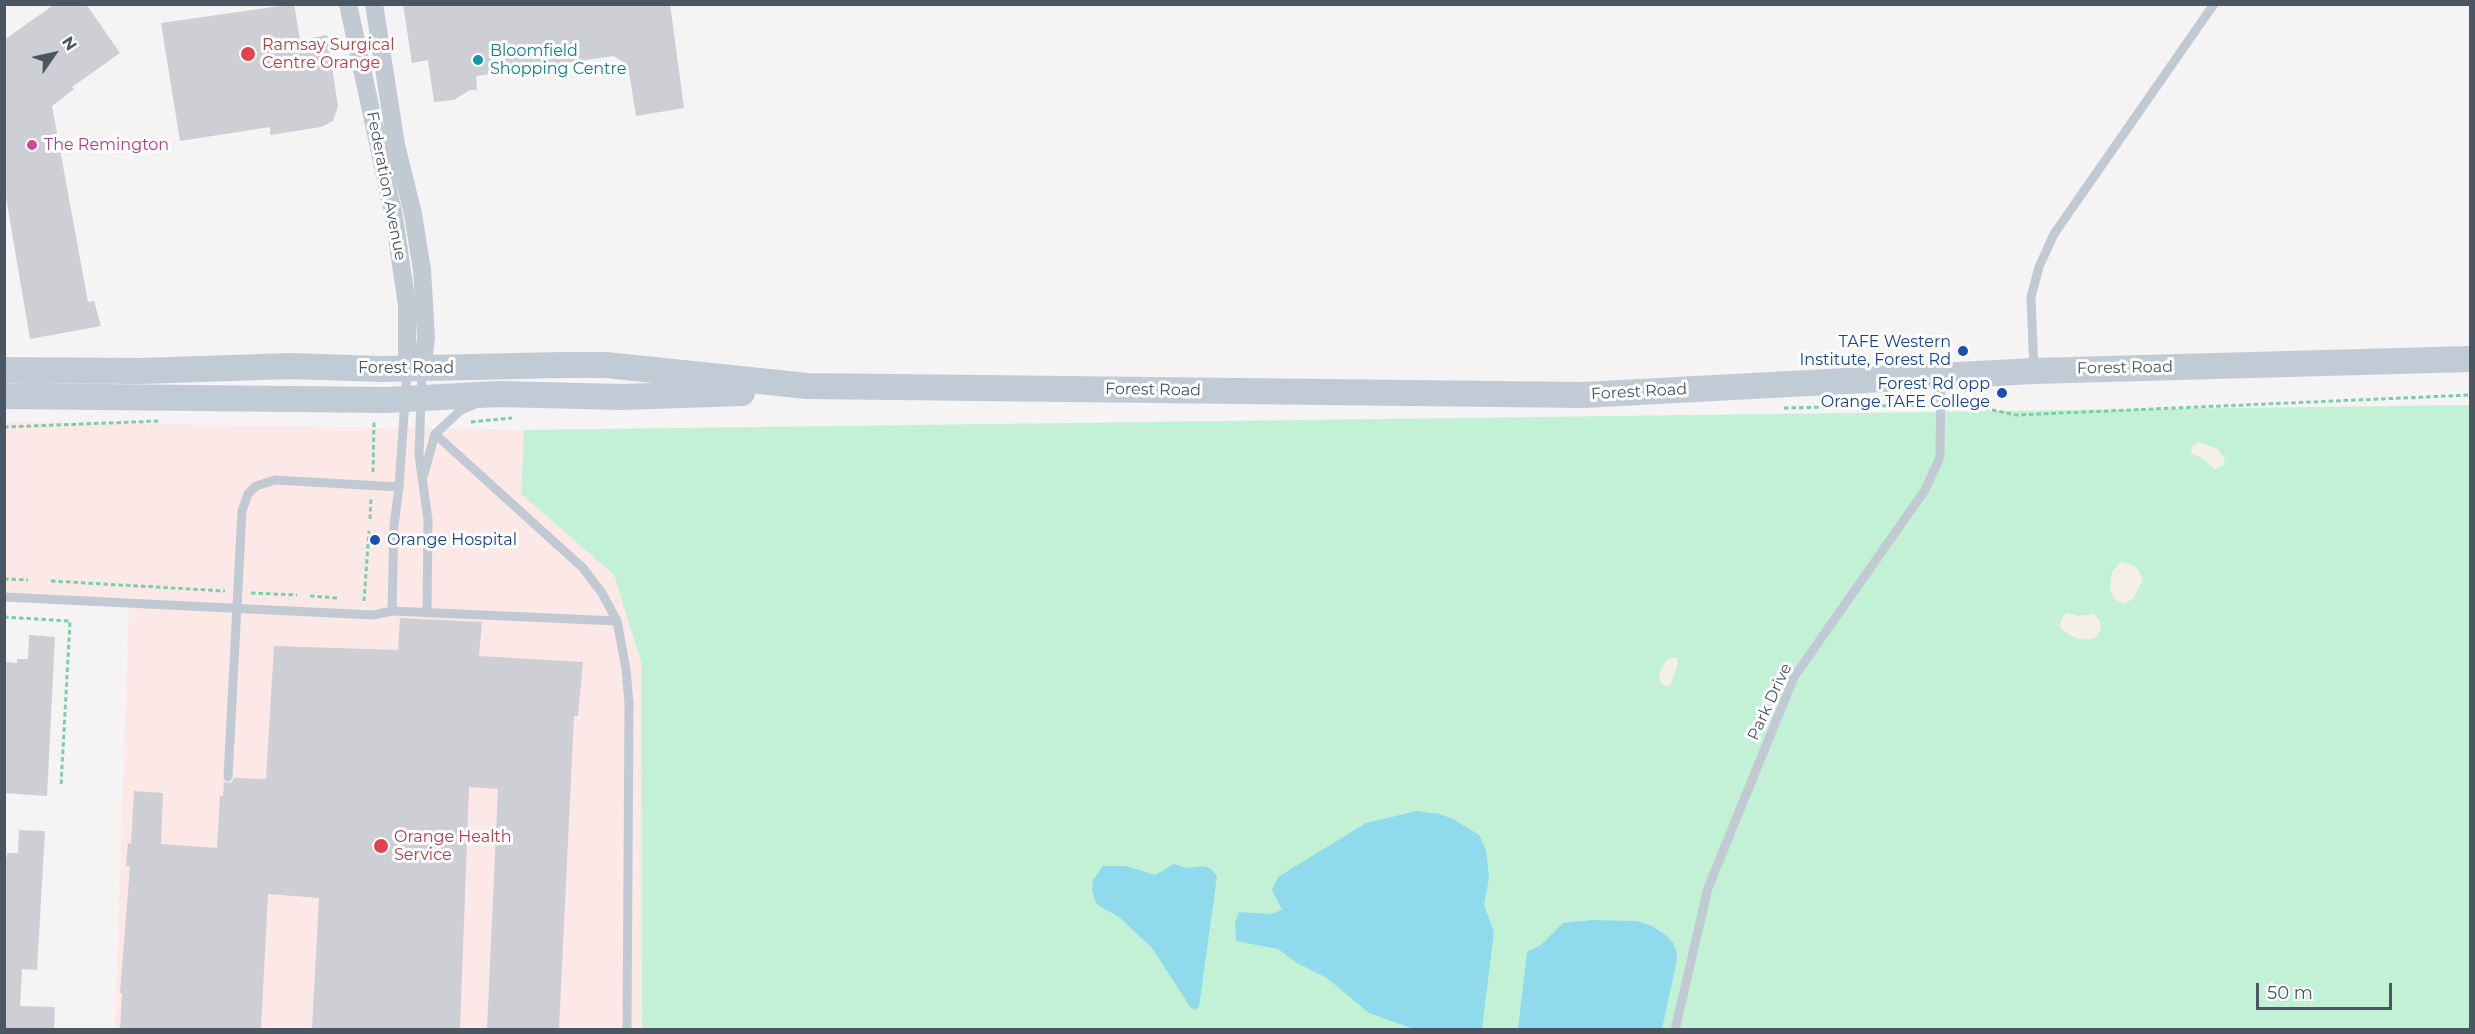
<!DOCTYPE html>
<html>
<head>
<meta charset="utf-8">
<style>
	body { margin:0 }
	#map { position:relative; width:2475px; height:1034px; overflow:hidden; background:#f5f3f3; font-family:Montserrat,sans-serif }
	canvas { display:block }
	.frame { position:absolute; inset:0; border:6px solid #4a5661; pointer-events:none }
	.north { position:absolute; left:24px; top:24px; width:60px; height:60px; -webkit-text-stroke:4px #fff; paint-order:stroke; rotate:56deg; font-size:16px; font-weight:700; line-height:24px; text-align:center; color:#4a5661 }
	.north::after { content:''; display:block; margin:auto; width:21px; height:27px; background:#4a5661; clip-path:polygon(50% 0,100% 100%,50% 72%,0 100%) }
	.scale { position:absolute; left:2256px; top:983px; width:136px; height:27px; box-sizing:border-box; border:3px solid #4a5661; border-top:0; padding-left:8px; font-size:18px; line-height:21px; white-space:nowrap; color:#4a5661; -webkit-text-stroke:4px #fff; paint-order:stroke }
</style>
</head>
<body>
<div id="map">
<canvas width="2475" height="1034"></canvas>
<div class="frame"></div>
<div class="north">N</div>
<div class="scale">50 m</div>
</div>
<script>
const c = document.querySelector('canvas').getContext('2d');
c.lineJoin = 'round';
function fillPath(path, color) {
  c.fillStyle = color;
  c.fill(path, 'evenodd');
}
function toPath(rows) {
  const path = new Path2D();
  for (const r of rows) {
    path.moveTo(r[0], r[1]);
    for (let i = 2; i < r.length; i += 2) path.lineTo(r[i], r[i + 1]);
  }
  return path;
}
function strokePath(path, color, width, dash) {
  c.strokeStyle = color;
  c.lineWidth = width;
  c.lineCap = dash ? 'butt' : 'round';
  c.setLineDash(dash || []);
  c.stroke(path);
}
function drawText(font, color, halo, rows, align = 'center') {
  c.font = font + ' Montserrat,sans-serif';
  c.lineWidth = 6;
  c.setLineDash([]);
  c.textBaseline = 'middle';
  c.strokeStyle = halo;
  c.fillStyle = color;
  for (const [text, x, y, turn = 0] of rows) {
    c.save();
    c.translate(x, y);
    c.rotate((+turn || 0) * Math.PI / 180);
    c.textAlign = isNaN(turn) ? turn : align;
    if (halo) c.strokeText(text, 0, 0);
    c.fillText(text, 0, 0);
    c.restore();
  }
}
const medical = toPath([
	[5,422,524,430,521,494,614,575,641,663,642,1029,115,1029,129,606,5,593]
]);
const green = toPath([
	[2470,405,2470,1029,642,1029,641,662,614,575,521,494,524,430]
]);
const sand = toPath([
	[2199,442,2218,449,2225,460,2223,466,2215,469,2200,457,2191,454,2192,446],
	[2121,562,2134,565,2139,571,2143,579,2133,599,2123,604,2114,598,2110,589,2112,572],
	[2067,613,2078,616,2094,614,2100,621,2101,630,2096,637,2089,639,2078,639,2069,635,2061,628,2060,624,2063,616],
	[1670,657,1677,658,1678,663,1671,684,1667,687,1660,682,1659,674,1665,662]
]);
const water = toPath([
	[1417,811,1440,814,1453,819,1479,835,1486,850,1489,878,1484,905,1494,932,1482,1029,1414,1029,1369,1013,1327,978,1297,963,1278,949,1236,941,1235,923,1239,912,1270,914,1282,910,1272,890,1278,877,1366,823],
	[1174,864,1186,868,1203,866,1210,868,1217,876,1199,1007,1195,1010,1191,1008,1152,948,1119,917,1099,906,1095,901,1092,889,1093,880,1103,866,1126,866,1155,875],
	[1592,920,1637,921,1652,926,1667,936,1673,943,1677,953,1676,964,1662,1029,1518,1029,1527,952,1541,945,1563,923]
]);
const building = toPath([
	[55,4,86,4,120,53,72,87,74,89,52,106,88,302,94,301,101,326,30,339,4,185,4,40],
	[294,4,300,40,327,35,338,106,333,121,321,127,270,135,270,127,180,141,161,23],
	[403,4,670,4,684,108,636,116,628,66,614,56,476,76,477,90,470,90,454,100,434,102,428,60,412,63],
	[400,618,482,622,479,656,583,662,578,716,574,716,559,1029,487,1029,498,789,469,787,460,1029,312,1029,319,898,268,894,261,1029,120,1029,122,993,120,993,130,866,126,866,128,843,131,844,134,791,163,793,161,844,217,848,220,796,223,796,224,782,231,783,234,778,266,779,274,646,398,650],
	[29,635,55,637,47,796,4,793,4,662,17,663,17,659,28,659],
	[19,830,45,831,37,970,22,969,20,1006,55,1007,54,1029,4,1029,4,857,7,857,7,853,18,853]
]);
const path = toPath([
	[1955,405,1969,405,2016,415,2470,395],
	[1784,408,1927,405],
	[471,422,512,418],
	[4,427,160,421],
	[373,472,374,422],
	[370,519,371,498],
	[4,579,28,580],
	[51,581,225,591],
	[251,593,297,595],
	[310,596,337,598],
	[364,601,369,531],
	[4,617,70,621,61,786]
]);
const service = toPath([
	[422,370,419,455,428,520,427,613],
	[2034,370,2031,297,2039,267,2054,234,2214,4],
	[435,434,583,568,602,593,617,621],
	[424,474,435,434,461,410,475,404],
	[4,597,373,615,392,611,617,621,626,669,629,704,627,1030],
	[392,611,394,525,399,487,407,371],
	[228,777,242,511,248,494,256,486,275,480,399,487],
	[1675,1030,1708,888,1794,677,1925,490,1940,457,1941,379]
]);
const minor = toPath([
	[348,4,394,217,407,305,407,369],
	[374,4,396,145,413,214,422,270,426,338,422,368]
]);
const secondary = toPath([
	[4,370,141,371,291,366,381,369,562,365,606,365,807,386,1583,395,2034,371,2470,359],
	[4,396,386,400,498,394,622,397,742,393]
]);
const markers = [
	[248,54,8,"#e0444e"],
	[478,60,6,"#0f9aa8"],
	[32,145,6,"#d1479c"],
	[1963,351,6,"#1a4fb4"],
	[2002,393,6,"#1a4fb4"],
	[375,540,6,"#1a4fb4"],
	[381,846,8,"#e0444e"]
];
const healthNames = [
	["Ramsay Surgical",262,45],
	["Centre Orange",262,63],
	["Orange Health",394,837],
	["Service",394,855]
];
const cultureNames = [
	["Bloomfield",490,51],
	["Shopping Centre",490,69]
];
const hotelNames = [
	["The Remington",44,145]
];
const streetNames = [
	["Federation Avenue",386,186,79],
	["Forest Road",406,368],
	["Forest Road",2125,368,-1],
	["Forest Road",1153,390,1],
	["Forest Road",1639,392,-3],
	["Park Drive",1770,702,-65]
];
const transitNames = [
	["TAFE Western",1951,342],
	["Institute, Forest Rd",1951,360],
	["Forest Rd opp",1990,384],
	["Orange TAFE College",1990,402],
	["Orange Hospital",387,540,"left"]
];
fillPath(medical, '#fce8e6');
fillPath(green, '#c3f1d5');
fillPath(sand, '#f5f0e5');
fillPath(water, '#90daee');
fillPath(building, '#cdcfd5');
strokePath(path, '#7ad0a6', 3, [4.5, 3]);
strokePath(service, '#c1cad2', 9);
strokePath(minor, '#c1cad2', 18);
strokePath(secondary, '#c1cbd6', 26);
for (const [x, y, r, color] of markers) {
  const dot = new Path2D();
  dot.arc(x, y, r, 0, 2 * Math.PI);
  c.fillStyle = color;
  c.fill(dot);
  strokePath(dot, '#fff', 2);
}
drawText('16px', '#be3a42', '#fff', healthNames, 'left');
drawText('16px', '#0d838f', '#fff', cultureNames, 'left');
drawText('16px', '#b23c85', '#fff', hotelNames, 'left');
drawText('16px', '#4a5661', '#fff', streetNames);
drawText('16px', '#164399', '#fff', transitNames, 'right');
</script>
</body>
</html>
